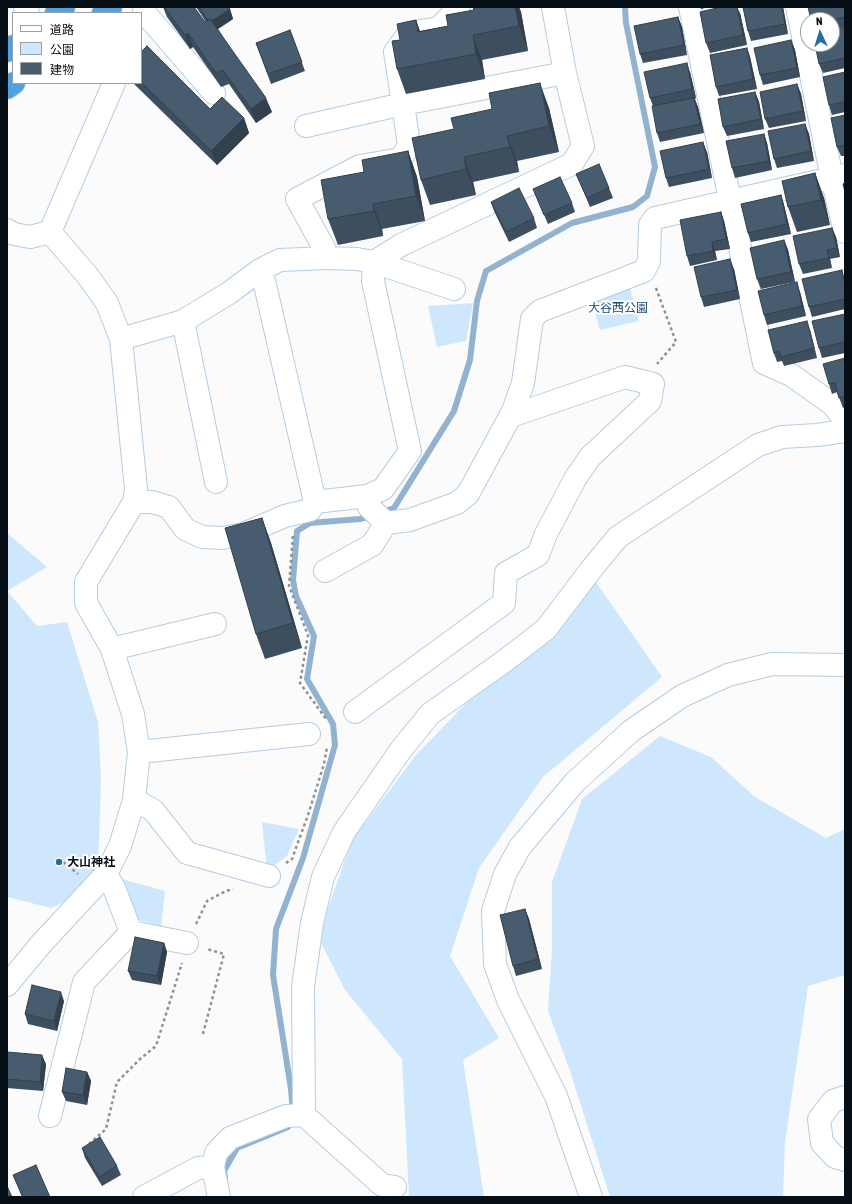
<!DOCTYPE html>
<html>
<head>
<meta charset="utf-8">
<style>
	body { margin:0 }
	#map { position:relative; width:852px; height:1204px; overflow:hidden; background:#fbfbfb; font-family:"Asap Condensed","Noto Sans JP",sans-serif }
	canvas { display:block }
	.frame { position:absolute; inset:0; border:8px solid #070f16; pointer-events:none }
	.legend { position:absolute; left:12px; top:12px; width:130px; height:72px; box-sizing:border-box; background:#fff; border:1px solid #9c9fa2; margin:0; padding:5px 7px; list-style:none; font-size:12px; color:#070f16 }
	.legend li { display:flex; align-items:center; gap:8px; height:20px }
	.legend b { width:20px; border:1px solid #9c9fa2 }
	.north { position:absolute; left:800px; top:12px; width:40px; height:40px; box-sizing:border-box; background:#fff; border:1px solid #9c9fa2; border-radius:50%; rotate:356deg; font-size:11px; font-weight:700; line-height:16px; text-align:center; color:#070f16 }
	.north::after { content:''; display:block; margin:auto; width:14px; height:18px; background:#266ca0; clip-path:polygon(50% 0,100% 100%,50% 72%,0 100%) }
</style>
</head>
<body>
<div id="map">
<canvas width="852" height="1204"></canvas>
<div class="frame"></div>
<ul class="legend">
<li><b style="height:5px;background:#fff"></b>道路</li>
<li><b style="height:11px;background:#cfe7fd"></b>公園</li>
<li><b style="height:11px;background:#475c6f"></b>建物</li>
</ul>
<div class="north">N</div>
</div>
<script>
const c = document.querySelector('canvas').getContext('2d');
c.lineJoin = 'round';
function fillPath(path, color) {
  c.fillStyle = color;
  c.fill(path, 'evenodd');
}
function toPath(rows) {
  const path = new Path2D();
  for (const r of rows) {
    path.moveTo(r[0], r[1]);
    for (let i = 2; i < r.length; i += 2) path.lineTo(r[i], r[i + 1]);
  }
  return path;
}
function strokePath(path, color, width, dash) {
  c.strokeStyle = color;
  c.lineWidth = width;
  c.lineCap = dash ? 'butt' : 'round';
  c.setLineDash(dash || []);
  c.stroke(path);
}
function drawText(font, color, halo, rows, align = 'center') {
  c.font = font + ' "Asap Condensed","Noto Sans JP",sans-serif';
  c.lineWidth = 4;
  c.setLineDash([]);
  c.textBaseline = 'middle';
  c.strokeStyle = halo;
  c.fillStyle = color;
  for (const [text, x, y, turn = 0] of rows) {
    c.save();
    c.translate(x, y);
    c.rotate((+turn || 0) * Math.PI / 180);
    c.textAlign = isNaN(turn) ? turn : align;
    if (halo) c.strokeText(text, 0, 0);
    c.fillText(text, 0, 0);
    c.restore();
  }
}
const green = toPath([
	[629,285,639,321,600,330,592,301],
	[473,303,466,341,437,347,428,306],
	[7,533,47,567,7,591,37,626,67,622,98,722,101,780,98,870,75,897,51,908,7,897],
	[596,582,662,677,543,777,479,868,450,956,499,1038,463,1060,484,1197,409,1197,402,1059,345,990,318,937,352,840,416,755,477,692,555,631],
	[660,736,711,757,755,797,826,838,845,829,845,975,808,986,785,1142,783,1197,610,1197,570,1071,548,1011,552,949,552,882,582,799],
	[262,822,299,829,287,856,267,870],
	[122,879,165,891,161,927,136,919]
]);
const stream = toPath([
	[382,512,394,508,454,411,470,360,477,301,486,271,572,223,633,207,647,196,655,167,626,23,625,7],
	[293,1112,291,1089,273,975,276,929,303,858,335,745,333,724,307,679,314,636,296,596,293,580,297,531,310,523,360,519,371,516],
	[225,1178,224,1171,237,1148,288,1127]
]);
const path = toPath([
	[656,288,676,342,657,364],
	[293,536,289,586,308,635,300,683,326,719],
	[63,862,78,874],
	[286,863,292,859,308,815,324,764,327,747],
	[196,924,207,901,226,891,233,889],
	[203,1034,224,954,207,949],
	[89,1144,106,1129,117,1082,140,1059,156,1046,182,963]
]);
const minor = toPath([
	[25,7,28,13],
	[690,7,764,363,791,375,832,404,845,420],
	[797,7,832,178,845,232],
	[144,12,214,93],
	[306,126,403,104,395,52,409,33,439,28,459,7],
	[7,230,14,234,30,237,50,232],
	[50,232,114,83],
	[326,258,324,248,297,199,360,166,401,159,409,145,403,104,565,73],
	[260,270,265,285,315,502,367,496,383,489,410,451,373,281,374,262,454,289],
	[183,321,216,482],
	[121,339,183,321,229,293,260,270,280,260,326,258,357,259,374,262,401,245,572,164,583,146,565,73,553,7],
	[513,411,523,383,532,319,540,311,644,271,649,261,650,225,655,218,845,175],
	[134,502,152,502,169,507,185,529,202,537,223,538,243,534,285,516,310,510,315,502],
	[325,571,372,545,386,523],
	[112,649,215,624],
	[355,712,504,603,506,573,538,555,546,534,575,479,590,457,650,401,653,384,625,377,517,414,513,411,468,494,457,503,410,520,386,523,369,507,367,496],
	[139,752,309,734],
	[134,800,153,810,187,853,269,876],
	[131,932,187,943],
	[7,985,41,944,106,874,120,846,134,800,139,752,133,714,112,649,86,603,86,582,134,502,136,489,121,339,107,303,87,275,50,232],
	[845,1097,833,1101,819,1119,822,1143,835,1157,845,1160],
	[304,1115,382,1185,395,1187],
	[50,1116,84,982,131,932,114,888,106,874],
	[144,1197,198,1168,213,1167],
	[219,1197,213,1167,216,1153,230,1138,286,1116,304,1115,303,987,312,923,323,877,344,832,400,751,430,714,506,660,546,629,593,567,618,537,758,445,782,437,817,435,845,431],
	[591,1197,556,1096,508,1000,495,964,493,911,505,874,520,847,575,782,631,731,682,696,728,675,772,664,845,665]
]);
const highway = toPath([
	[56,13,64,7],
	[103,13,111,7],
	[7,51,13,46],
	[7,88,14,83]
]);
const wall = toPath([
	[163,7,194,7,205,22,206,22,196,7,228,7,230,9,233,19,218,29,272,112,256,123,229,84,221,87,193,47,190,49,167,17],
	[473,7,519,7,521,12,528,51,482,60,485,79,406,94,397,69,400,40,416,20,420,31,448,26,474,10],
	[700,7,709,7,701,9],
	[743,7,783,7,788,34,751,41,748,31],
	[845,7,845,28,832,30,832,20],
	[740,13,747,45,710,53,706,43],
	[678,17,682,27,687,55,643,63,640,54],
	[845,28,845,68,823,73,819,64],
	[290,30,305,71,271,84,256,43],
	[791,40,795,50,800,77,763,85,760,75],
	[747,48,750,57,757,89,719,96,716,87],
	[141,52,210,109,244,118,249,133,217,165,133,83,141,83],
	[690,72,696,98,695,99,698,107,704,133,660,142,657,133,653,106,650,98],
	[845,72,845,112,832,115,829,105],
	[797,84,801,94,806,121,769,128,765,119],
	[755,92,759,102,764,129,727,136,723,127],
	[549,108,559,152,517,161,519,172,473,182,476,195,430,205,421,180],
	[845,115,845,156,841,156,837,147],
	[805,124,809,134,814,161,777,168,774,159],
	[764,134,767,143,772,170,735,178,732,168],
	[408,151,417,177,425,221,382,229,383,236,338,245,328,219,364,172],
	[707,152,712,178,669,187,666,178],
	[815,173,824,198,830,225,797,232,788,207],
	[576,174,609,188,613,198,590,207],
	[533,189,572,203,575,212,548,224],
	[781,195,784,205,791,234,751,242,748,233],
	[491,202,534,218,537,228,509,242,494,211],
	[721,212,724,221,730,249,715,251,717,260,690,266,687,256],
	[832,228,836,237,840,257,830,259,832,268,803,274,799,264],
	[784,240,788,250,795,282,761,289,757,279],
	[734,269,740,299,704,307,701,297],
	[845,279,845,309,812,317,809,307],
	[800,292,806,316,767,325,764,315],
	[845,314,845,353,822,358,819,348],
	[810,330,817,358,784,366,782,361,777,362,774,353],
	[845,358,845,407,843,408,837,392,832,394,829,384],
	[262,518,271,543,302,648,265,659,256,634],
	[525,909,529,919,542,969,516,976,513,966],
	[164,943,167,952,161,985,132,980,128,971],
	[64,1001,57,1031,28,1024,25,1014],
	[7,1052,46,1064,43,1091,7,1088],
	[87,1072,91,1081,87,1105,66,1101,62,1092],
	[82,1148,117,1166,121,1175,102,1186,85,1158],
	[13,1175,50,1197,22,1197]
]);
const shadedWall = toPath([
	[515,7,519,7,521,12,528,51,519,26],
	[737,7,740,13,747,45,743,35],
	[782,7,783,7,788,34,785,24],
	[230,9,233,19,213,32,210,22],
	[678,17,682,27,687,55,684,45],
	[416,20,425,46,418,32],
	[188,33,193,47,190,49,185,35],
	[473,35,482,60,485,79,476,54],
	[791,40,795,50,800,77,797,68],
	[747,48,750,57,757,89,753,79],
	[687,63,690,72,696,98,692,89],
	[540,83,549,108,559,152,549,126],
	[797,84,801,94,806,121,803,111],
	[755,92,759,102,764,129,761,119],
	[266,98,272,112,256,123,251,109],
	[694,98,698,107,704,133,700,124],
	[244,118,249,133,217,165,211,151],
	[805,124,809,134,814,161,811,151],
	[764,134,767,143,772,170,769,161],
	[507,136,517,161,519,172,510,147],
	[703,142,707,152,712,178,709,169],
	[408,151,417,177,425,221,416,196],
	[464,157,473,182,476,195,466,169],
	[815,173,824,198,830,225,821,200],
	[781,195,784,205,791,234,787,224],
	[373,204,382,229,383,236,374,211],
	[721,212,724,221,730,249,726,239],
	[832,228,836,237,840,257,837,248],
	[784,240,788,250,795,282,791,272],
	[712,242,715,251,717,260,713,251],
	[827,250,830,259,832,268,829,258],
	[730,259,734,269,740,299,737,290],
	[797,282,800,292,806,316,802,306],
	[807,321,810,330,817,358,814,348],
	[262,518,271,543,302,648,293,623],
	[525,909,529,919,542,969,538,959],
	[164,943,167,952,161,985,157,976],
	[61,992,64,1001,57,1031,54,1021],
	[42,1055,46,1064,43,1091,40,1082],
	[87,1072,91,1081,87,1105,83,1095]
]);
const building = toPath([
	[164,7,194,7,205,22,210,19,266,98,251,109,223,70,216,73,188,33,185,35,164,7],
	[199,7,228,7,230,9,212,21,210,19,208,20,199,7],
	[473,7,515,7,519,26,473,35,476,54,397,69,392,41,400,40,397,24,416,20,418,32,448,26,446,15,474,10,473,7],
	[721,7,737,7,743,35,706,43,700,12,721,7],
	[743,7,782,7,785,24,748,31,743,7],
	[808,7,845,7,845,17,832,20,811,20,808,7],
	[678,17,684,45,640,54,634,26,678,17],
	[845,28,845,58,819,64,815,44,832,44,832,31,845,28],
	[290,30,302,62,268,74,256,43,290,30],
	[791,40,797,68,760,75,754,48,791,40],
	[147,46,210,109,222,97,244,118,211,151,141,82,141,52,147,46],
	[747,48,753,79,716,87,710,55,747,48],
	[687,63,692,89,650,98,644,72,687,63],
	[845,72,845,102,829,105,823,77,845,72],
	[540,83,549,126,507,136,510,147,464,157,466,169,421,180,412,138,454,129,451,118,492,109,489,93,540,83],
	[797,84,803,111,765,119,760,92,797,84],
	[755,92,761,119,723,127,718,99,755,92],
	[694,98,700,124,657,133,652,106,694,98],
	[845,115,845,145,837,147,831,118,845,115],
	[805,124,811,151,774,159,768,131,805,124],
	[764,134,769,161,732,168,726,141,764,134],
	[703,142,709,169,666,178,660,151,703,142],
	[408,151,416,196,373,204,374,211,328,219,321,180,364,172,362,160,408,151],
	[599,164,609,188,587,198,576,174,599,164],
	[815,173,821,200,788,207,782,181,815,173],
	[560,177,572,203,544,215,533,189,560,177],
	[845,183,845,192,843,184,845,183],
	[519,188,534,218,506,232,491,202,519,188],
	[781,195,787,224,748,233,741,204,781,195],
	[721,212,726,239,712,242,713,251,687,256,680,220,721,212],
	[832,228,837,248,827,250,829,258,799,264,793,236,832,228],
	[784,240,791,272,757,279,750,248,784,240],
	[730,259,737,290,701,297,694,267,730,259],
	[842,270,845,284,845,299,809,307,802,279,842,270],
	[797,282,802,306,764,315,758,291,797,282],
	[845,314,845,342,819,348,812,321,845,314],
	[807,321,814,348,781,357,779,351,774,353,768,330,807,321],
	[845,358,845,396,839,398,835,383,829,384,823,364,845,358],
	[262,518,293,623,256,634,225,528,262,518],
	[525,909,538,959,513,966,500,915,525,909],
	[135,937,164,943,157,976,128,971,135,937],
	[32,985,61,992,54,1021,25,1014,32,985],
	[7,1052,42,1055,40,1082,7,1079,7,1052],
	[66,1068,87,1072,83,1095,62,1092,66,1068],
	[100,1137,117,1166,99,1177,82,1148,100,1137],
	[36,1165,50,1197,23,1197,13,1175,36,1165],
	[7,1186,12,1197,7,1197,7,1186]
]);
const markers = [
	[59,862,4,"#266ca0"]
];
const parkNames = [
	["大谷西公園",618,308]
];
const poiNames = [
	["大山神社",67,862]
];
fillPath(green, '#cfe7fd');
strokePath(stream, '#91b3d0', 6);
strokePath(minor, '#b4cde3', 24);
strokePath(highway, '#d7d9da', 24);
strokePath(path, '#8e9194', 2.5, [3, 3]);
strokePath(minor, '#fff', 22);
strokePath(highway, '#52a0de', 22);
fillPath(wall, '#3d4f5f');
fillPath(shadedWall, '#32404e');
fillPath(building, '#475c6f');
strokePath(building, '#32404e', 1);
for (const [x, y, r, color] of markers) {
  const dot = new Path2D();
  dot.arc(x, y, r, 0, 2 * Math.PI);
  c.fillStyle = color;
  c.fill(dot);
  strokePath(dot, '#fff', 1.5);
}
drawText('12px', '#154a72', '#fff', parkNames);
drawText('bold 12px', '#070f16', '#fff', poiNames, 'left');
</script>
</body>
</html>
